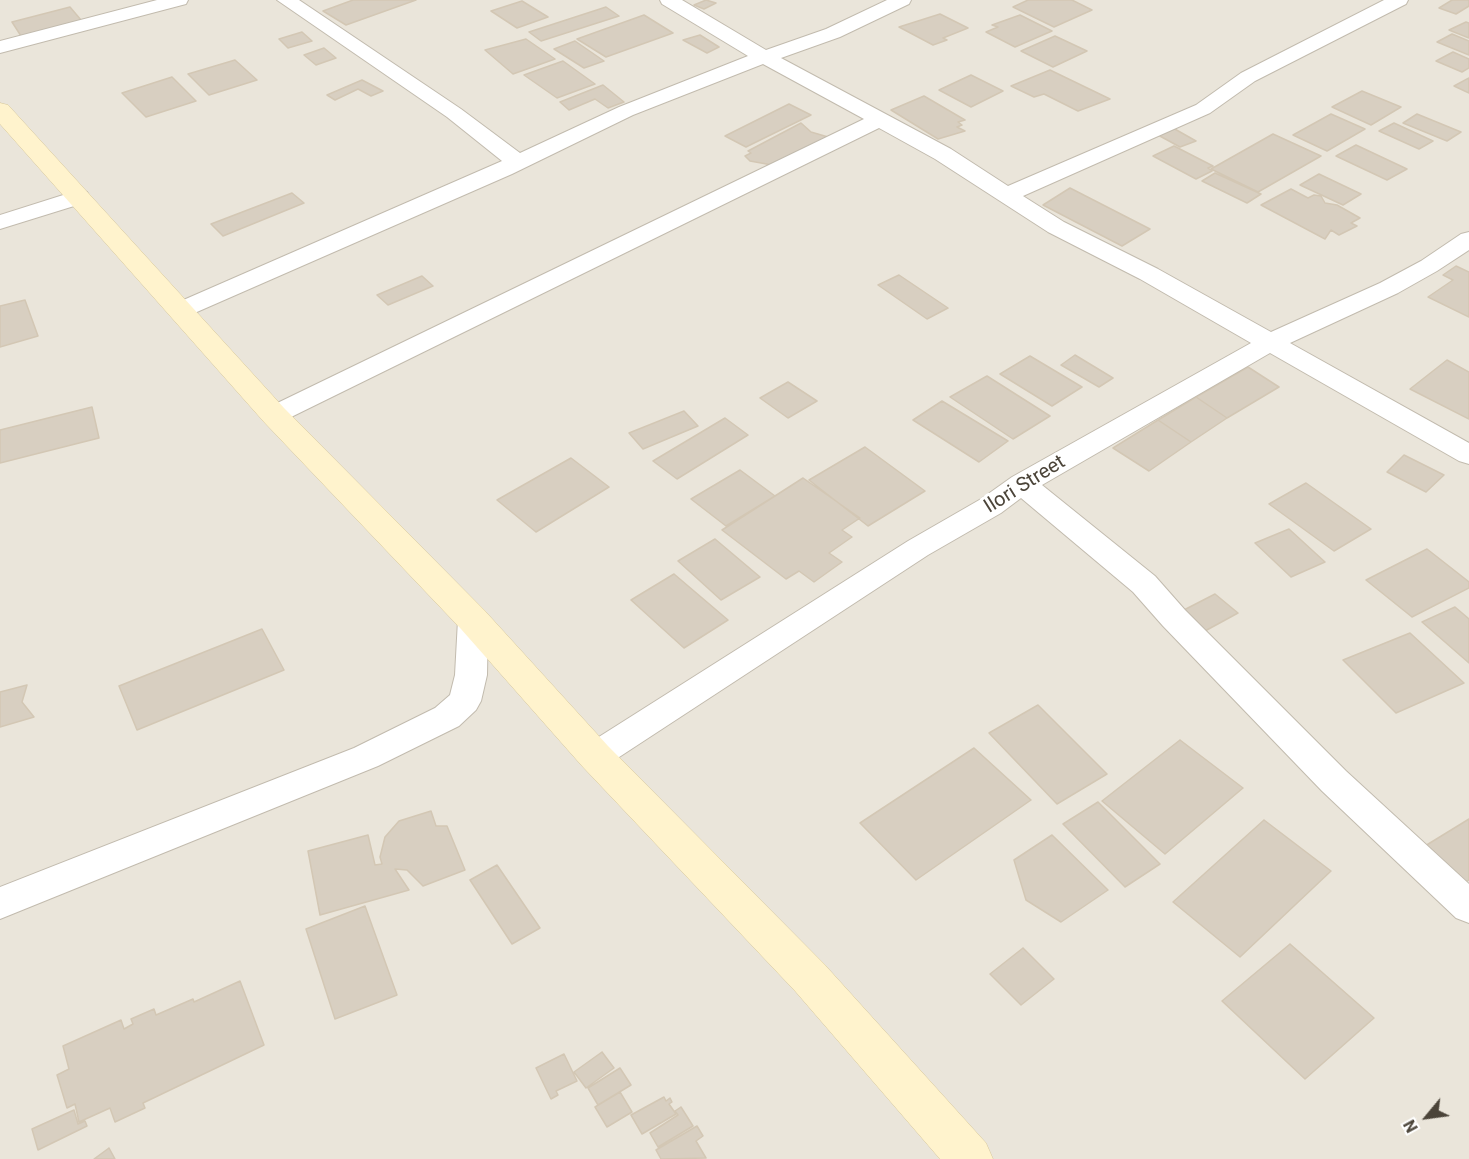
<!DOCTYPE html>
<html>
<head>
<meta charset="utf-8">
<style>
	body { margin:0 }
	#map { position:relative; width:1469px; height:1159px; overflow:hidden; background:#f6f3ec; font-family:Roboto,sans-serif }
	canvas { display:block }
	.north { position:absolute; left:1397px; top:1087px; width:60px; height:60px; -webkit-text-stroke:4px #fff; paint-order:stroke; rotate:241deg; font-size:16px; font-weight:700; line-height:24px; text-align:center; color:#4b4439 }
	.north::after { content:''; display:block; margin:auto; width:21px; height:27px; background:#4b4439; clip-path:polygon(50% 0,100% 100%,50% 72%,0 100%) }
</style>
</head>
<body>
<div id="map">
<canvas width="1469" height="1159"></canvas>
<div class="north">N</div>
</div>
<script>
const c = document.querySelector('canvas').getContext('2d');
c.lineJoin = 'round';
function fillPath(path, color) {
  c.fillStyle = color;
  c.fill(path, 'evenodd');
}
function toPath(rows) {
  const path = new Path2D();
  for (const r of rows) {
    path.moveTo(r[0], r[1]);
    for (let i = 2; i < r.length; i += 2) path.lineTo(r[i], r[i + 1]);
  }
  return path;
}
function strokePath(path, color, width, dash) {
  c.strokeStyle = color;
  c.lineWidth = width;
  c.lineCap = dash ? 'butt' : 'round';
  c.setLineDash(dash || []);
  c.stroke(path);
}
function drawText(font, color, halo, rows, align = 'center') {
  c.font = font + ' Roboto,sans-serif';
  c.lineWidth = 6;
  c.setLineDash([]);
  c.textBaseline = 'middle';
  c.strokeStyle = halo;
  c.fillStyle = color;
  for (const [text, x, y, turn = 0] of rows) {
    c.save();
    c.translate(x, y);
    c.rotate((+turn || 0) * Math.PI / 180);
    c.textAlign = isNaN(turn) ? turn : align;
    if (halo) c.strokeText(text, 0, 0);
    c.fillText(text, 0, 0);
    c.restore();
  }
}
const residential = toPath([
	[0,0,1469,0,1469,1159,0,1159]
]);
const building = toPath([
	[353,0,416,0,346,25,323,11,353,0],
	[706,0,716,3,704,9,694,5,706,0],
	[1028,0,1072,0,1092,10,1054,27,1013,7,1028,0],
	[1452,0,1469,0,1469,6,1456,14,1439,8,1452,0],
	[522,1,548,17,517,28,491,11,522,1],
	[70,7,81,20,21,36,12,22,70,7],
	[606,7,619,16,541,41,529,32,606,7],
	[940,14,968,28,943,38,947,40,933,45,899,27,940,14],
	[644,15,673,33,606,57,577,39,644,15],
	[1020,15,1052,31,1015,47,986,32,998,27,992,25,1020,15],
	[1466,22,1469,23,1469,38,1449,30,1466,22],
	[302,32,312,41,288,48,279,39,302,32],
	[1452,34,1469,41,1469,55,1437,42,1452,34],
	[700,35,719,47,707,53,683,40,700,35],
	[1055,36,1087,51,1053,67,1021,51,1055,36],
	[526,39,555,59,513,74,485,50,526,39],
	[575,41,604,61,584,68,554,49,575,41],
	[324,48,336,58,316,65,304,55,324,48],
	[1453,52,1469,59,1469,68,1462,72,1436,61,1453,52],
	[235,60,257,80,209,95,188,74,235,60],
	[563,61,595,84,557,98,524,75,563,61],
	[1050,70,1110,99,1078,111,1044,94,1034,97,1011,86,1050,70],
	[971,75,1003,91,971,107,939,90,971,75],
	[172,77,196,101,146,117,122,93,172,77],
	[1469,78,1469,93,1454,86,1469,78],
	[362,80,383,91,371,96,358,89,335,100,327,95,362,80],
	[603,85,624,102,608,108,595,99,569,110,560,102,603,85],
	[1362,91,1401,107,1371,125,1332,107,1362,91],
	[924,96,965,120,958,122,962,125,957,127,965,131,938,139,891,110,924,96],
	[789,104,811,115,746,147,725,136,789,104],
	[1331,114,1365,129,1327,151,1293,135,1331,114],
	[1417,114,1461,132,1447,141,1403,123,1417,114],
	[801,123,811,132,828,137,772,165,750,161,745,156,751,153,748,151,801,123],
	[1394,123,1433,141,1419,149,1379,131,1394,123],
	[1173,128,1196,141,1180,147,1158,135,1173,128],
	[1273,134,1321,156,1258,192,1211,169,1273,134],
	[1356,145,1407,169,1387,180,1336,156,1356,145],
	[1174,146,1213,166,1208,168,1212,171,1196,179,1153,156,1174,146],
	[1215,173,1261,194,1247,203,1202,181,1215,173],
	[1319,174,1361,194,1343,205,1300,185,1319,174],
	[1070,188,1150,229,1122,246,1043,205,1070,188],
	[1291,189,1308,198,1314,195,1321,196,1325,203,1337,205,1360,218,1351,223,1357,226,1339,235,1331,230,1325,239,1261,205,1291,189],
	[292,193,304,203,223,236,211,224,292,193],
	[1456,266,1469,272,1469,317,1428,297,1453,280,1443,275,1456,266],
	[899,275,948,308,927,319,878,285,899,275],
	[422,276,433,286,388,305,377,295,422,276],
	[25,300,38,336,0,347,0,306,25,300],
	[1075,355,1113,378,1099,387,1061,365,1075,355],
	[1030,356,1082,387,1052,406,1000,374,1030,356],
	[1447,360,1469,372,1469,419,1410,389,1447,360],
	[1248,367,1279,387,1227,418,1196,397,1248,367],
	[987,376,1050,416,1013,439,950,397,987,376],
	[788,382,817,401,788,418,760,398,788,382],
	[1196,397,1227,418,1191,442,1158,420,1196,397],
	[942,401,1008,441,979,462,913,420,942,401],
	[92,407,99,438,0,463,0,430,92,407],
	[684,411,698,426,643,449,629,433,684,411],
	[725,418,748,435,677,479,653,461,725,418],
	[1158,420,1191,442,1149,471,1113,448,1158,420],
	[865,447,925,491,868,526,809,480,865,447],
	[1404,455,1444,475,1426,492,1387,472,1404,455],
	[571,458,609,487,536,532,497,500,571,458],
	[740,470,775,496,726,526,691,499,740,470],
	[803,478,860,518,842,530,852,537,829,553,842,562,814,582,799,571,786,579,722,530,803,478],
	[1306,483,1371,529,1334,551,1269,504,1306,483],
	[1289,529,1325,562,1291,577,1255,543,1289,529],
	[715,539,760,577,721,600,678,561,715,539],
	[1427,549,1469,582,1469,588,1412,617,1366,580,1427,549],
	[674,574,728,620,684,648,631,600,674,574],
	[1215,594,1238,613,1205,631,1182,611,1215,594],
	[1455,607,1469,619,1469,663,1422,622,1455,607],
	[262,629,284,670,137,730,119,686,262,629],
	[1410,633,1464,683,1396,713,1343,660,1410,633],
	[27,685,22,702,34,717,0,727,0,692,27,685],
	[1038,705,1107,774,1057,804,989,733,1038,705],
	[1180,740,1243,788,1165,854,1102,801,1180,740],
	[974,748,1031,800,916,880,860,823,974,748],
	[1098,802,1160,864,1125,887,1063,824,1098,802],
	[431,811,436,826,447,826,465,870,423,886,407,870,395,869,409,890,320,915,308,851,368,835,375,865,382,864,380,857,385,837,399,821,431,811],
	[1469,819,1469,880,1464,883,1425,846,1469,819],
	[1264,820,1331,871,1240,957,1173,902,1264,820],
	[1052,835,1108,890,1061,922,1026,900,1014,860,1052,835],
	[497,865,540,928,512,944,470,880,497,865],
	[365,906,397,995,335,1019,306,929,365,906],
	[1290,944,1374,1018,1305,1079,1222,1001,1290,944],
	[1023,948,1054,979,1021,1005,990,974,1023,948],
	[240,981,264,1045,143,1103,145,1108,115,1122,110,1108,79,1122,75,1104,67,1108,57,1075,69,1069,63,1046,121,1020,124,1029,133,1024,131,1019,154,1009,156,1015,193,999,194,1002,240,981],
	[602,1052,614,1068,586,1088,574,1072,602,1052],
	[564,1054,577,1081,556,1091,558,1095,551,1099,536,1068,564,1054],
	[620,1068,631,1085,598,1105,588,1088,620,1068],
	[620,1092,632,1112,607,1127,595,1107,620,1092],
	[664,1097,666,1101,670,1098,672,1102,669,1104,676,1114,642,1134,631,1115,664,1097],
	[681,1107,693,1126,658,1147,650,1133,678,1115,675,1111,681,1107],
	[74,1110,78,1124,85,1121,87,1126,38,1150,32,1129,74,1110],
	[697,1126,703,1136,696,1141,706,1158,661,1159,656,1150,697,1126],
	[109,1148,115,1159,94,1159,109,1148]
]);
const street = toPath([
	[157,0,188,0,186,4,0,53,0,41,157,0],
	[277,0,299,0,461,109,520,153,619,107,748,56,662,4,660,0,682,0,766,50,826,29,887,0,911,0,909,4,840,37,781,58,951,149,1008,186,1196,105,1241,73,1384,0,1408,0,1406,4,1255,81,1210,113,1023,196,1064,222,1158,269,1271,332,1380,283,1421,261,1461,234,1469,232,1469,250,1437,271,1398,293,1290,343,1469,443,1469,464,1459,461,1270,353,1042,485,1155,576,1185,610,1346,771,1469,884,1469,923,1456,918,1322,791,1163,626,1133,592,1021,498,1001,513,928,555,607,765,595,769,583,765,578,756,583,747,908,541,981,499,1012,477,1251,343,1140,279,1048,232,935,159,879,128,283,421,274,424,265,421,261,415,265,409,864,119,763,64,633,115,512,174,190,315,181,317,172,315,169,310,172,305,502,161,447,117,277,0],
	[79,190,87,192,90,197,87,202,0,229,0,215,79,190],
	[473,609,484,612,488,620,487,675,481,701,476,710,459,726,378,766,0,919,0,887,354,748,435,708,450,695,455,675,458,620,462,612,473,609]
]);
const secondary = toPath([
	[0,103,8,105,284,408,485,611,608,746,825,965,986,1143,993,1159,940,1159,795,991,582,766,461,629,264,422,0,124,0,103]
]);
const streetNames = [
	["Ilori Street",1025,485,-32]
];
fillPath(residential, '#eae5da');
fillPath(building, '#d8cfc1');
strokePath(building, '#d3c7b4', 1.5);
strokePath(street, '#c2bbae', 2);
strokePath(secondary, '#d6c79b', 1);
fillPath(street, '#fff');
fillPath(secondary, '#fff3cd');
drawText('20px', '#4b4439', '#fff', streetNames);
</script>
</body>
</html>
